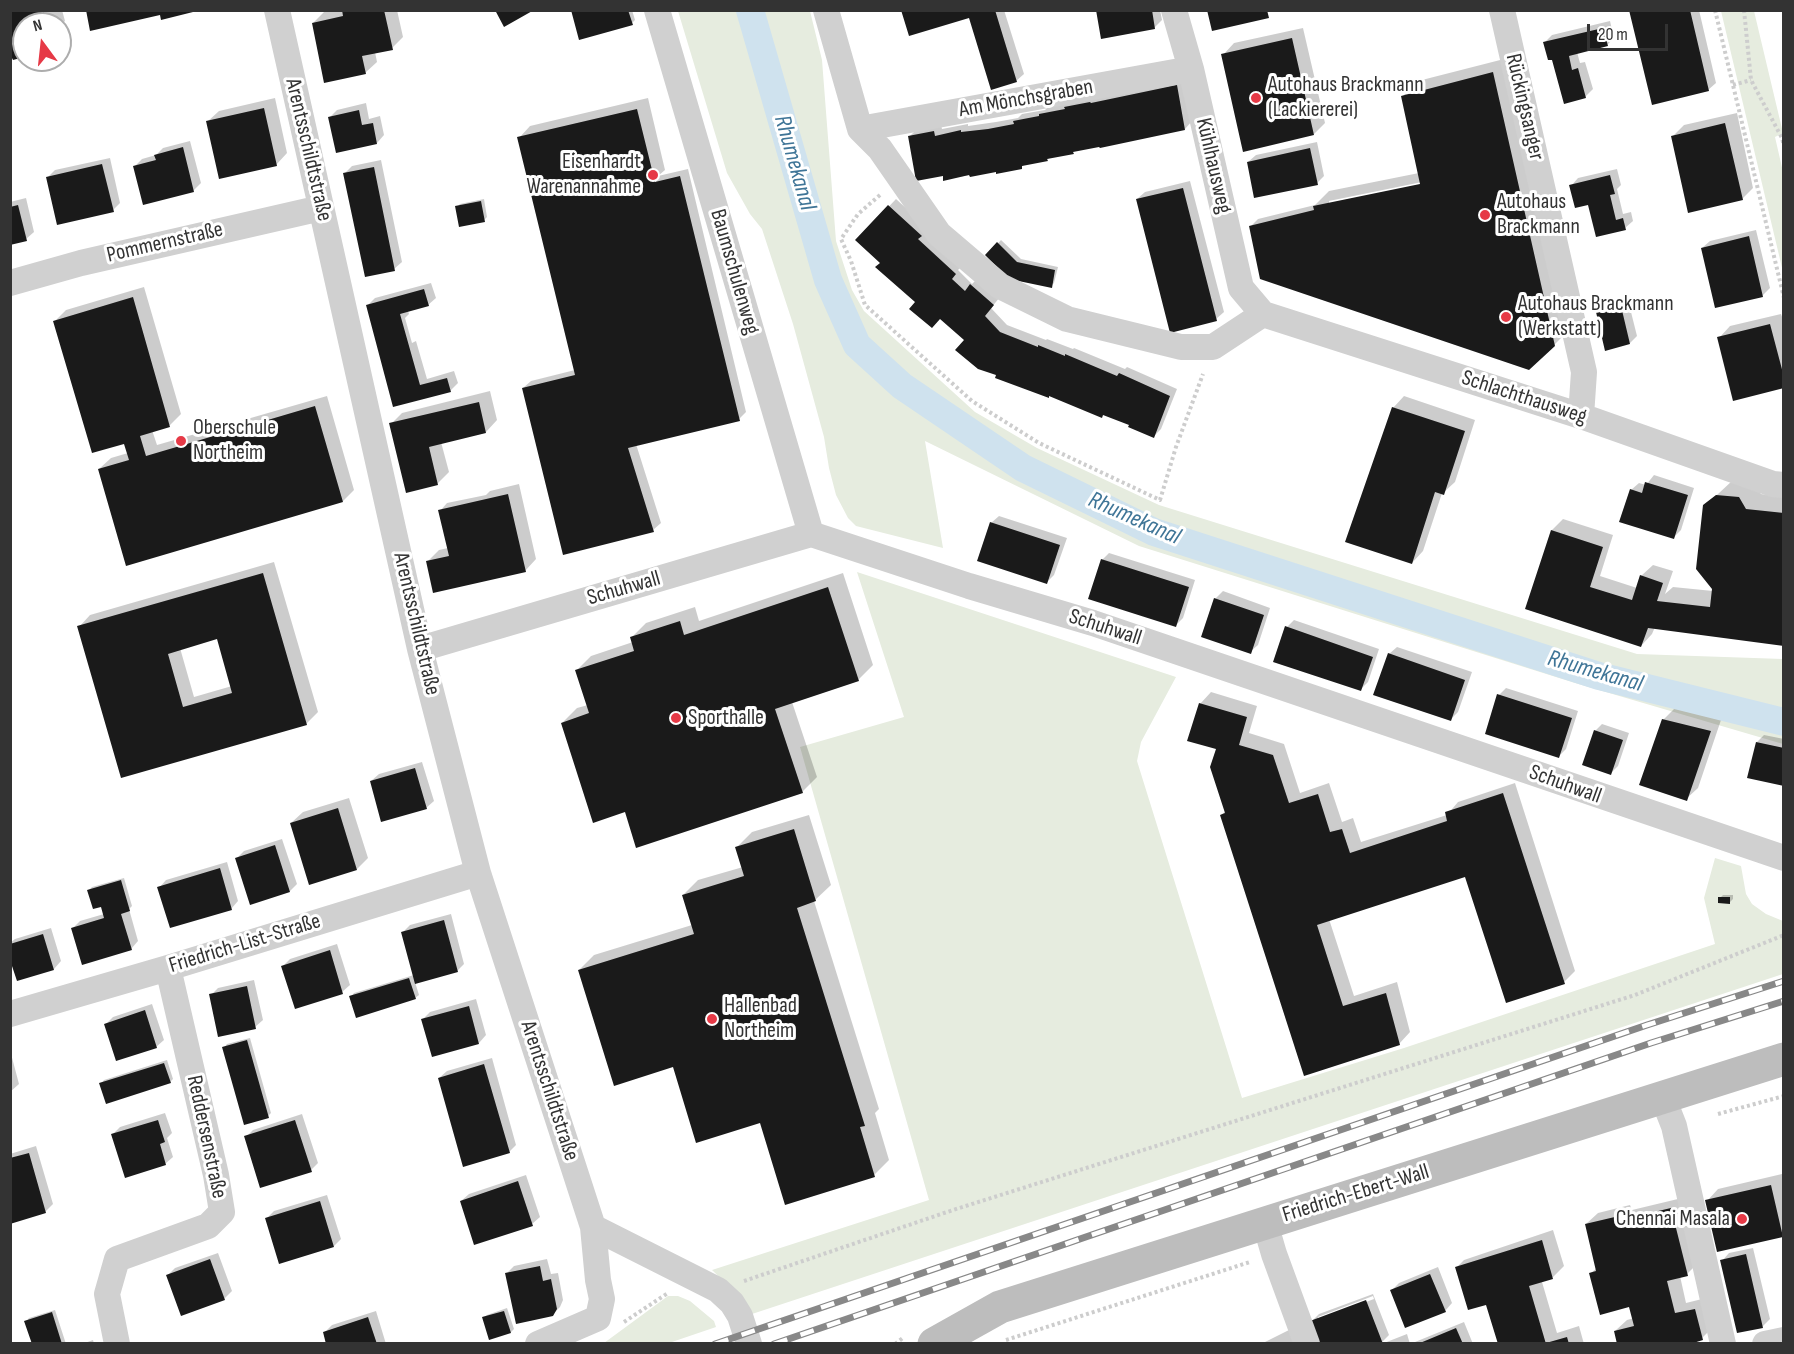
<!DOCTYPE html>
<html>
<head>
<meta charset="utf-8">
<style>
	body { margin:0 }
	#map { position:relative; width:1794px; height:1354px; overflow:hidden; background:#fff; font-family:"Sofia Sans Condensed",sans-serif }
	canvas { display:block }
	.frame { position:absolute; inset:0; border:12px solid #333; pointer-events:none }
	.north { position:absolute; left:12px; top:12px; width:60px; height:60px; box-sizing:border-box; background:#fff; border:2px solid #adadad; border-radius:50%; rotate:345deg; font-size:16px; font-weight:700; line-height:24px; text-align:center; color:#333 }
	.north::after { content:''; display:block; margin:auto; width:21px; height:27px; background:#e63946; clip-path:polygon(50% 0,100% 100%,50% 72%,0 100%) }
	.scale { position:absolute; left:1587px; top:24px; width:81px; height:27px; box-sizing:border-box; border:3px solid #333; border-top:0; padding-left:8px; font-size:18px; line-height:21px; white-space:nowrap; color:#333; -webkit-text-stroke:4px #fff; paint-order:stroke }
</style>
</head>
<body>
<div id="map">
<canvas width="1794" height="1354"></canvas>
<div class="frame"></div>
<div class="north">N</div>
<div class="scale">20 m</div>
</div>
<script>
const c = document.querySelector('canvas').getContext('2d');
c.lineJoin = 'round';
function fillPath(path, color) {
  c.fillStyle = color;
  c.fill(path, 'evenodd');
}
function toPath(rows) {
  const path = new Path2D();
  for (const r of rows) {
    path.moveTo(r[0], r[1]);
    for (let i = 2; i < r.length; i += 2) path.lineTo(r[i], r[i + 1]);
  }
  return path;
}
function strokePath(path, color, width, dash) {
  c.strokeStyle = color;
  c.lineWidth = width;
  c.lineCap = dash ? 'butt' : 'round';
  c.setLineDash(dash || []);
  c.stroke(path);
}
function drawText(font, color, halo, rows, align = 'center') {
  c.font = font + ' "Sofia Sans Condensed",sans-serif';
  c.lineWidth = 6;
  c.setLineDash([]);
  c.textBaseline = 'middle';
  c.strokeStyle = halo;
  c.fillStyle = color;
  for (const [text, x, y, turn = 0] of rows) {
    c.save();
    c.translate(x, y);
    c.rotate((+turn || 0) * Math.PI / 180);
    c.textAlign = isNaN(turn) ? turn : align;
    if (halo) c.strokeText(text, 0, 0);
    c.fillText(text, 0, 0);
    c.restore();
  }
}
const green = toPath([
	[678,11,810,11,822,60,836,241,852,290,864,311,975,412,1037,448,1159,505,1637,654,1783,659,1783,744,1575,683,1139,546,925,441,943,548,856,526,848,518,836,495,829,468,824,437,793,324,762,229,750,214,727,173],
	[1721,11,1754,11,1783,133,1775,137,1783,172,1783,272],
	[857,572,1176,677,1141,742,1137,761,1242,1098,1404,1048,1715,944,1704,898,1715,858,1741,866,1746,894,1752,904,1766,914,1783,921,1783,974,752,1314,744,1301,712,1270,929,1200,800,747,904,717],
	[668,1296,678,1296,690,1301,714,1321,716,1327,669,1343,604,1343]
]);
const shadow = toPath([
	[10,10,62,10,65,21,60,26,60,24,24,24,24,55],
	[332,10,397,10,403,37,392,48,375,52,377,62,365,73,313,23,324,12],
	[572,10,632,10,635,20,632,23],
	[903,10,1004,10,1024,74,1016,81,975,15],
	[1097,10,1160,10,1162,20,1154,28],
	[1631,10,1699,10,1716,83,1708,90],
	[1610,21,1614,38,1607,45,1577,52,1580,63,1585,62,1593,89,1585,97,1545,42,1552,35],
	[1303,28,1325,123,1314,134,1223,55,1234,43],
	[1508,58,1569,330,1554,345,1251,226,1258,219,1315,205,1329,191,1419,173,1403,96,1418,81],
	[1427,181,1427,184,1329,204,1329,201],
	[1184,79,1192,121,1185,129,1075,150,1050,157,1047,160,1025,164,1021,167,945,179,944,174,909,137,917,129,941,125,942,129,968,124,968,126,996,122,1018,118,1022,114,1045,110,1048,107],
	[275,98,287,153,276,165,207,122,219,111],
	[648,98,665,170,658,176,688,169,746,412,739,419,636,444,661,523,653,530,523,388,531,381,575,370,519,138,530,126],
	[366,103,369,119,380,116,384,135,377,143,330,117,337,110],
	[1737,113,1753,188,1742,199,1673,136,1684,125],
	[190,141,201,183,193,191,135,166,142,159,156,155,163,148],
	[1317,142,1324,176,1317,183,1248,162,1256,155],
	[110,158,120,203,113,210,47,178,55,170],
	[381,160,402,262,394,269,345,173,352,166],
	[1617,169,1621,185,1617,189,1623,214,1631,212,1633,221,1625,228,1589,203,1571,186,1578,178],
	[1190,181,1224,312,1216,319,1137,199,1145,192],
	[26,198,34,232,26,239,10,243,10,202],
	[484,199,487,217,484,220,457,207,460,204],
	[896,199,928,228,962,266,958,270,972,284,978,278,1000,297,991,308,1007,325,1046,340,1047,339,1073,349,1074,348,1125,369,1127,367,1177,389,1161,429,1154,436,1131,424,998,374,966,340,941,318,917,302,882,263,857,240],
	[1756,230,1770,288,1762,296,1702,248,1710,241],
	[1001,240,1021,259,1058,267,1054,283,1051,286,987,255],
	[431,283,436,298,428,305,408,311,409,314,405,318,412,343,416,341,427,379,454,371,458,383,450,391,395,405,367,306,375,298],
	[144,287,181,414,170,425,152,430,157,445,327,396,354,490,343,501,99,469,111,458,128,453,125,442,55,321,66,310],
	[1628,300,1637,336,1630,343,1598,313,1605,305],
	[1781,314,1784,322,1784,387,1719,338,1730,326],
	[490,391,497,420,486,432,441,442,449,472,437,484,391,424,402,413],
	[1404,396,1475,420,1455,482,1443,493,1442,493,1423,551,1412,563,1393,408],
	[1654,475,1694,488,1681,530,1673,538,1631,490,1639,483,1646,485],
	[1732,481,1754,482,1761,494,1784,497,1784,644,1655,627,1652,634,1641,646,1526,609,1552,530,1563,519,1613,535,1600,576,1637,588,1641,576,1653,565,1673,571,1665,594,1673,587,1713,591,1705,506],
	[519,484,536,559,525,571,427,562,439,550,448,548,440,511,447,503,486,495,490,491],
	[999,516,1067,538,1054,575,1047,582,991,523],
	[1109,553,1195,580,1183,618,1176,625,1102,560],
	[274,562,318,712,306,724,122,777,79,627,90,615],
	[218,638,232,686,194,697,180,648],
	[843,573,873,665,858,680,792,702,817,777,802,792,626,811,562,723,577,708,588,705,576,671,591,656,633,642,631,638,646,623,695,607,699,621],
	[1223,591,1270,608,1258,645,1250,652,1215,599],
	[1294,620,1379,649,1368,682,1360,690,1287,627],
	[1397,647,1472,672,1458,712,1451,719,1389,654],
	[1506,688,1578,711,1566,749,1559,756,1499,695],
	[1211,692,1257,706,1249,733,1284,744,1300,793,1329,783,1342,822,1353,818,1361,842,1447,815,1458,802,1515,783,1575,971,1564,982,1466,875,1329,919,1354,996,1397,982,1410,1032,1399,1044,1305,1074,1221,815,1226,811,1218,748,1200,704],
	[1675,708,1721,720,1698,788,1686,799,1663,720],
	[1602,724,1629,733,1618,766,1610,774,1595,731],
	[1764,735,1784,739,1784,785,1757,742],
	[422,762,434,801,426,808,371,781,379,774],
	[349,798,368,858,357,869,291,823,303,812],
	[809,815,831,885,814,901,879,1109,875,1113,889,1160,874,1175,761,1121,674,1065,579,970,594,955,692,925,683,895,698,880,743,867,737,847,752,832],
	[282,839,297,884,290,891,237,858,244,851],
	[227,862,238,901,231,909,159,888,166,880],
	[124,878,132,906,129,909,138,941,131,949,73,928,80,921,104,914,102,905,88,891,92,887],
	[1723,895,1733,895,1733,899,1730,902,1720,898],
	[451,914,464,964,457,971,415,982,419,995,415,998,351,997,354,993,414,975,403,932,410,925],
	[51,928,61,961,54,969,18,979,10,955,10,943,15,939],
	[337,944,350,985,342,992,283,966,290,959],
	[254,980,263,1020,255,1027,211,995,218,988],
	[476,999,486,1035,479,1043,423,1019,430,1012],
	[152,1004,164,1040,156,1047,106,1024,113,1017],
	[250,1038,271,1113,268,1116,224,1048,227,1044],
	[10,1050,19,1084,10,1092],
	[492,1058,516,1145,509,1152,439,1078,447,1071],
	[167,1060,173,1079,170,1082,101,1084,104,1080],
	[165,1113,172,1133,167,1138,173,1157,165,1164,113,1134,120,1127],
	[302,1114,318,1163,311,1170,246,1137,253,1130],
	[36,1146,53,1204,45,1212,10,1222,10,1154],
	[1782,1174,1782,1235,1707,1201,1718,1189],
	[526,1175,540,1217,532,1224,461,1201,469,1194],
	[327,1195,341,1239,334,1246,267,1218,274,1211],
	[1682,1198,1698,1263,1687,1274,1680,1276,1686,1303,1706,1298,1713,1327,1702,1338,1615,1331,1627,1320,1634,1318,1630,1305,1591,1273,1597,1268,1586,1224,1598,1213,1630,1205,1632,1210],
	[1553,1230,1564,1266,1553,1277,1542,1282,1557,1333,1579,1326,1584,1344,1499,1344,1487,1303,1457,1267,1464,1260],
	[1753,1248,1770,1319,1762,1327,1722,1261,1729,1253],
	[218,1253,232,1291,224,1299,167,1276,175,1268],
	[547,1259,551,1274,558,1273,563,1300,560,1307,552,1315,507,1273,514,1266],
	[1438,1267,1452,1303,1445,1311,1392,1290,1399,1283],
	[1373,1294,1389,1335,1382,1342,1311,1322,1319,1314],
	[1373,1296,1374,1299,1318,1320,1318,1317],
	[507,1308,514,1329,511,1332,490,1338,484,1318,487,1315],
	[55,1310,66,1344,33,1344,26,1322,29,1318],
	[376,1311,386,1344,328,1344,324,1333,332,1325],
	[1464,1322,1473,1344,1414,1344,1415,1342],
	[1289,1330,1295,1344,1261,1344],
	[1407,1334,1410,1344,1384,1344,1384,1343],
	[93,1340,94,1344,82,1344]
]);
const canal = toPath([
	[750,10,828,280,857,345,902,386,1023,468,1154,532,1599,676,1784,722]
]);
const building = toPath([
	[10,10,43,10,47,24,24,24,24,57,13,60,10,54],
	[86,10,197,10,197,11,161,20,160,15,90,31],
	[342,10,384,10,393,50,362,56,366,74,324,83,312,23,343,16],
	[495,10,534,10,504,27],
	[571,10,628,10,633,25,579,40],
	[901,10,995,10,1017,82,991,90,969,18,909,36],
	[1096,10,1152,10,1155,29,1101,39],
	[1207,10,1267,10,1269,18,1212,31],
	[1629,10,1690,10,1709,91,1652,105],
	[1603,28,1608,46,1569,56,1572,70,1578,68,1586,98,1564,104,1552,60,1548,60,1543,42],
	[1292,38,1314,135,1243,152,1221,54],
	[1493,72,1555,346,1529,370,1260,279,1249,226,1314,210,1313,206,1420,184,1401,96],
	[1177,85,1185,130,1100,148,1099,147,1073,152,1074,154,1047,159,1048,161,1022,166,1022,169,996,174,996,172,970,177,969,175,943,181,943,176,916,181,908,136,934,131,935,136,961,130,961,132,988,129,1014,124,1013,121,1039,116,1039,114,1065,109,1064,107,1090,102,1091,103],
	[264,108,277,166,219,179,206,121],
	[637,109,655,182,680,176,740,421,628,448,654,532,563,555,522,388,575,375,517,137],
	[359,110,362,125,373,123,377,144,336,153,328,117],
	[1725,123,1743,200,1688,213,1671,136],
	[183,147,194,192,143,205,133,166,156,160,154,155],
	[1310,148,1318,185,1254,198,1247,162],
	[102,164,114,212,57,225,46,177],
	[374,167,395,271,365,277,343,173],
	[1610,175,1615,194,1610,195,1616,220,1623,218,1626,230,1596,237,1588,205,1575,208,1569,185],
	[1183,188,1217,321,1170,333,1136,199],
	[481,201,485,222,459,227,455,206],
	[18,205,27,241,10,245,10,207],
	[888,205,922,236,918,239,956,274,952,279,965,291,970,284,994,305,985,316,1000,332,1038,347,1038,345,1065,356,1065,354,1117,376,1119,373,1170,396,1154,438,1128,427,1129,425,1103,415,1102,418,1049,396,1049,398,995,378,996,375,978,369,955,350,964,340,940,319,932,328,909,309,915,302,875,267,880,263,855,240],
	[1749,236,1763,297,1715,308,1701,248],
	[997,242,1017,262,1055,270,1052,288,1009,279,985,255],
	[424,289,429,306,400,314,420,385,447,378,451,392,393,407,366,305],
	[133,297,170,427,140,436,146,456,315,406,343,502,126,566,98,469,129,460,124,444,92,453,53,321],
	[1621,306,1630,344,1605,351,1596,312],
	[1770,324,1784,377,1784,388,1733,401,1717,337],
	[479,402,486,433,429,447,438,485,406,493,389,423],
	[1392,407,1465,431,1444,495,1435,492,1412,564,1345,542],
	[1645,482,1688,495,1674,539,1619,522,1630,489,1642,493],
	[508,494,526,572,433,593,426,561,449,556,438,510],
	[1716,495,1739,497,1746,509,1784,513,1784,646,1648,628,1641,647,1525,609,1551,530,1603,547,1590,587,1632,600,1640,575,1663,583,1657,601,1710,607,1712,589,1696,569,1703,505],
	[990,522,1060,545,1047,584,977,561],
	[1101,559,1189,587,1176,627,1088,599],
	[263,573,307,725,121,778,77,626],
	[217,639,232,693,183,707,168,654],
	[828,587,859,681,775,709,803,793,636,848,625,812,593,823,561,723,589,713,575,670,634,651,630,637,680,621,684,635],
	[1214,598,1264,615,1251,654,1201,637],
	[1285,626,1373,657,1361,691,1273,662],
	[1388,653,1465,680,1451,721,1373,695],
	[1497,694,1572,718,1559,758,1485,734],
	[1199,703,1247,717,1239,745,1273,755,1289,803,1318,794,1330,832,1342,829,1350,853,1447,821,1445,812,1503,793,1565,984,1506,1003,1465,877,1317,925,1343,1006,1386,993,1400,1045,1304,1076,1220,815,1225,813,1210,767,1216,749,1187,741],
	[1662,719,1711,731,1687,801,1639,785],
	[1594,730,1623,740,1611,775,1582,765],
	[1756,742,1784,748,1784,786,1747,778],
	[415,768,427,809,381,822,370,781],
	[338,808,357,870,309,885,290,823],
	[794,829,816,901,797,908,865,1126,860,1127,875,1177,785,1205,760,1123,696,1143,673,1067,614,1086,578,970,694,934,682,895,744,876,735,847],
	[275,845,290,892,250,905,235,858],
	[220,868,232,910,170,928,157,887],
	[121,880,130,911,121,914,132,950,82,965,71,928,104,918,101,907,93,909,87,890],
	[1718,897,1730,897,1730,904,1718,903],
	[444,920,458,972,415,984,401,932],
	[43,934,54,970,17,981,10,960,10,944],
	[330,950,343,994,295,1009,281,966],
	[409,978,416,999,356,1018,349,996],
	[247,986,256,1029,218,1037,209,994],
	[469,1006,479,1044,432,1057,421,1019],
	[145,1010,157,1048,116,1061,104,1024],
	[247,1040,269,1118,244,1125,222,1047],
	[164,1063,171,1083,106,1104,99,1083],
	[484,1064,510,1153,463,1167,438,1078],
	[158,1120,165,1142,160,1144,166,1165,125,1178,111,1134],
	[295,1120,312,1172,260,1188,244,1136],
	[29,1153,46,1213,10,1224,10,1158],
	[518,1181,533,1226,474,1245,460,1201],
	[1771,1185,1783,1237,1717,1252,1705,1200],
	[320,1201,334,1247,279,1264,265,1218],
	[1671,1208,1688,1276,1667,1281,1675,1313,1695,1309,1703,1340,1690,1344,1617,1344,1614,1331,1634,1326,1629,1307,1600,1315,1589,1273,1596,1271,1585,1224,1619,1216,1620,1220],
	[1542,1240,1553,1279,1529,1286,1546,1344,1498,1344,1486,1305,1468,1310,1455,1267],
	[1746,1254,1763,1328,1737,1333,1720,1260],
	[210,1259,225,1300,181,1316,166,1275],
	[540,1266,543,1281,551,1279,557,1309,553,1316,516,1324,505,1273],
	[1430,1274,1446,1312,1405,1328,1390,1290],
	[1366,1300,1383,1344,1318,1344,1310,1321],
	[504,1311,511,1333,489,1340,482,1317],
	[52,1312,62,1344,32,1344,24,1321],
	[368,1317,377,1344,326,1344,323,1332],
	[1456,1328,1463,1344,1420,1344,1420,1343],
	[1567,1337,1569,1344,1546,1344,1546,1343]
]);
const path = toPath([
	[1715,10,1784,298],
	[1744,10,1751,80,1782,138,1784,146],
	[1733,85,1751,80],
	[880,195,858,214,841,239,851,261,865,305,972,401,1039,443,1160,500,1176,447,1203,374],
	[1718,1114,1784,1096],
	[744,1281,953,1210,1635,995,1784,935],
	[624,1322,668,1293],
	[1006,1340,1250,1262],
	[895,1344,904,1337]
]);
const minor = toPath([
	[277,10,420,649,478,873,593,1227,598,1280,602,1299,598,1318,538,1344],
	[657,10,811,534],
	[826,10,860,129,880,149,939,234,1000,286,1067,319,1181,347,1213,347,1263,314],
	[1174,10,1191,69,1241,288,1263,314],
	[1502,10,1584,372,1581,416],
	[860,129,1191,69],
	[10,283,81,263,321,208],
	[1263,314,1581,416,1773,484,1784,485],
	[420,649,811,534,969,586,1093,623,1784,858],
	[10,1014,168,968,478,873],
	[1663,1098,1674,1126,1723,1344],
	[1265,1223,1274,1254,1307,1344],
	[593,1227,718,1290,732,1303,740,1316,749,1344],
	[117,1344,107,1294,117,1259,208,1226,222,1212,216,1175,168,968],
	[1765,1344,1784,1340]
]);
const secondary = toPath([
	[934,1344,1000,1307,1784,1059]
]);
const rail = toPath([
	[715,1344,1647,1025,1784,981],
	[774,1344,1651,1043,1784,1001]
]);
const markers = [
	[1256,98,6,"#e63946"],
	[653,175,6,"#e63946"],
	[1485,215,6,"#e63946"],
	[1506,317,6,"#e63946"],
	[181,441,6,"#e63946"],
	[676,718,6,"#e63946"],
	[712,1019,6,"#e63946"],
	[1742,1219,6,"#e63946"]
];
const poiNames = [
	["Autohaus Brackmann",1268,85],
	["(Lackiererei)",1268,110],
	["Eisenhardt",641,162,"right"],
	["Warenannahme",641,187,"right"],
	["Autohaus",1497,202],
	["Brackmann",1497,227],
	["Autohaus Brackmann",1518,304],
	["(Werkstatt)",1518,329],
	["Oberschule",193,428],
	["Northeim",193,453],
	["Sporthalle",688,718],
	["Hallenbad",724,1006],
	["Northeim",724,1031],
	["Chennai Masala",1730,1219,"right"]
];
const streetNames = [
	["Am Mönchsgraben",1026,99,-10],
	["Rückingsanger",1524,107,77],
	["Arentsschildtstraße",308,150,77],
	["Kühlhausweg",1213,166,77],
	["Pommernstraße",165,243,-13],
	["Baumschulenweg",734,272,74],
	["Schlachthausweg",1524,398,18],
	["Schuhwall",624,589,-16],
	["Arentsschildtstraße",416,624,77],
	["Schuhwall",1105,628,18],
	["Schuhwall",1565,785,20],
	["Friedrich-List-Straße",245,944,-17],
	["Arentsschildtstraße",549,1091,72],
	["Reddersenstraße",206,1137,78],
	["Friedrich-Ebert-Wall",1356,1194,-17]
];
const waterNames = [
	["Rhumekanal",794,163,74],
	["Rhumekanal",1134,519,24],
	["Rhumekanal",1595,672,16]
];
fillPath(green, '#e6ecdf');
fillPath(shadow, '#0003');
strokePath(canal, '#cfe2ee', 28);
fillPath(building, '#1a1a1a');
strokePath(path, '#cdcdcd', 4, [3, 3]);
strokePath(minor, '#d0d0d0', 26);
strokePath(secondary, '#bdbdbd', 33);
strokePath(rail, '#888', 7);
strokePath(rail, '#fff', 4.5, [14]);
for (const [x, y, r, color] of markers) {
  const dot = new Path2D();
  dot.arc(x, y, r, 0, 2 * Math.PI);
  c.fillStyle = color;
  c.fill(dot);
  strokePath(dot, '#fff', 2);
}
drawText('22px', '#333', '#fff', poiNames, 'left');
drawText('22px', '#333', '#fff', streetNames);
drawText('italic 24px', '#3f7597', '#fff', waterNames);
</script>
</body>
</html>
